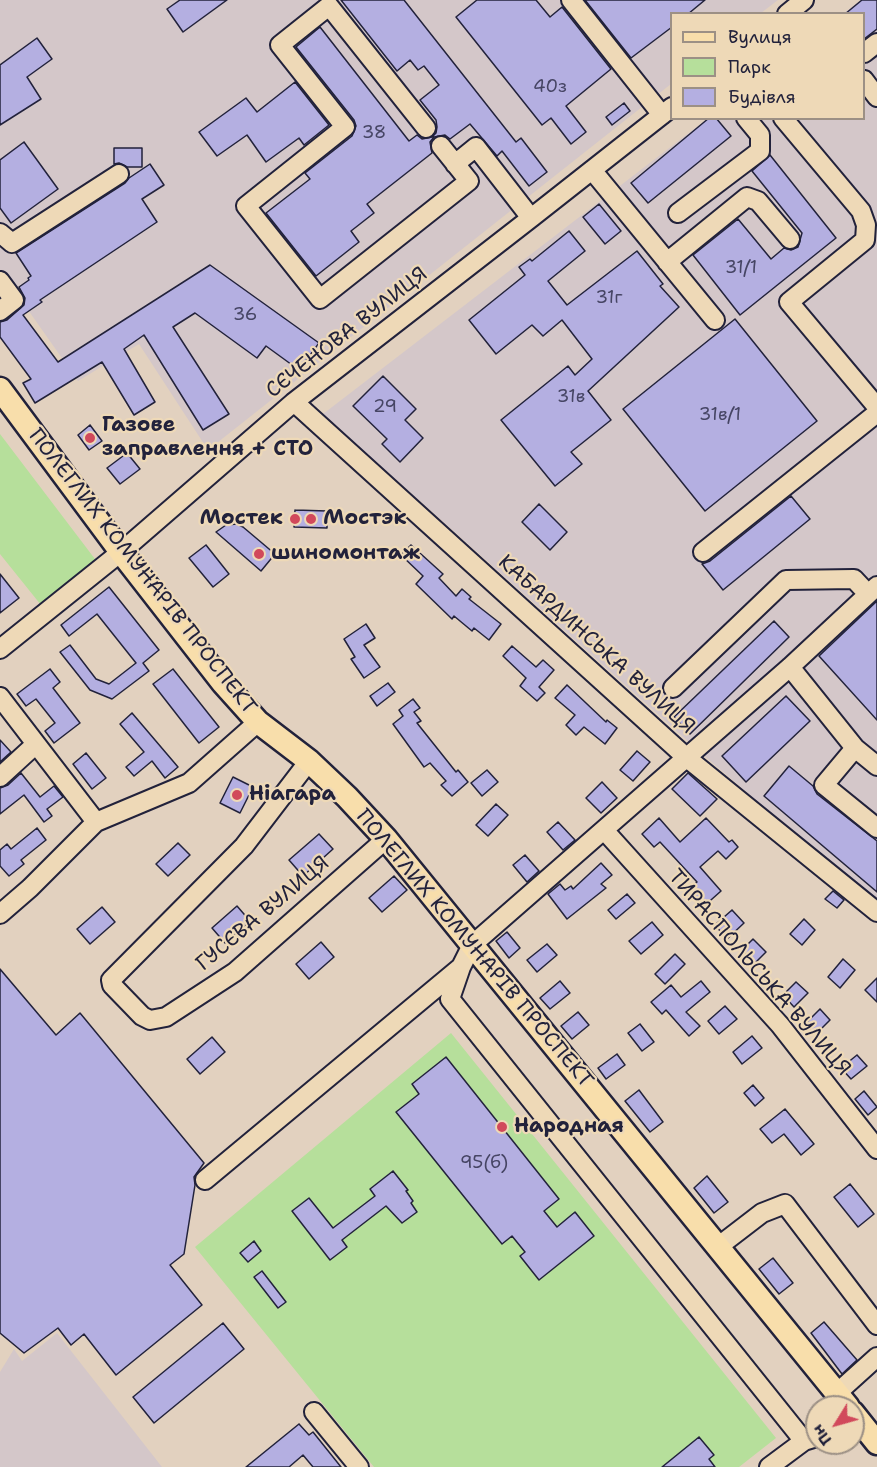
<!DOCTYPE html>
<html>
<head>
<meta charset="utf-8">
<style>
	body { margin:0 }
	#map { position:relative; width:877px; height:1467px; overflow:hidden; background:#e2d1bf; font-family:"Shantell Sans",sans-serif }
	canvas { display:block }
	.legend { position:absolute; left:670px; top:12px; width:195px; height:108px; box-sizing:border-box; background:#eed9b7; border:2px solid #9c9085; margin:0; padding:8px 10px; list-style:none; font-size:18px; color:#22223b }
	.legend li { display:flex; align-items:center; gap:12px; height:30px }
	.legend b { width:30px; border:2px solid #9c9085 }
	.north { position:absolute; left:805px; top:1395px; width:60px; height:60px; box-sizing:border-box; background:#eed9b7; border:2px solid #9c9085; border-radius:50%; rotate:233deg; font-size:16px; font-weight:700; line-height:24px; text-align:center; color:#22223b }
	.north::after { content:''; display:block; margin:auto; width:21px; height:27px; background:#d1495b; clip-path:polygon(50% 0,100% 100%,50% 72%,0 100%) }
</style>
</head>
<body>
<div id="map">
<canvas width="877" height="1467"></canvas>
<ul class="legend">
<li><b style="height:8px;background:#f8deab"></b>Вулиця</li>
<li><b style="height:16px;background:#b6df9b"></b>Парк</li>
<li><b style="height:16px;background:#b4afe1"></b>Будівля</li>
</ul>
<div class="north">Пн</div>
</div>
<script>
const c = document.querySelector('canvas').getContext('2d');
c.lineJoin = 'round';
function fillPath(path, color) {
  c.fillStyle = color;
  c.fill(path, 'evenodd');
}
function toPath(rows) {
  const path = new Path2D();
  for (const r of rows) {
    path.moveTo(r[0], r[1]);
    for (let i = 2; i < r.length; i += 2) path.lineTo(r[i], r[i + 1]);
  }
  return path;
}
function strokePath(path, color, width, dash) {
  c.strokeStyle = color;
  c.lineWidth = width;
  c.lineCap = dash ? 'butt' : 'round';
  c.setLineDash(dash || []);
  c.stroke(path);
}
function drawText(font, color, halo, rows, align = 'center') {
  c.font = font + ' "Shantell Sans",sans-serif';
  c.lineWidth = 4.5;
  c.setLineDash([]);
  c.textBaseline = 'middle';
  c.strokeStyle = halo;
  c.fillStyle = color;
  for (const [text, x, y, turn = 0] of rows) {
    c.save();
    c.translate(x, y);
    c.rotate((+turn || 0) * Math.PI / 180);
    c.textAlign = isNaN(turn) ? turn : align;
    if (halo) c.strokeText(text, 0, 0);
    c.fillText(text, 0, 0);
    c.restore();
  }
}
const built = toPath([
	[0,0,778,0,761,13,672,14,671,84,208,450,139,344,78,381,0,270],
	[861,0,877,0,877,904,701,753,323,414,707,119,864,118,864,14,844,13],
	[57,1333,162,1467,0,1467,0,1372,14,1349,22,1361]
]);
const green = toPath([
	[0,434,98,563,41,605,0,554],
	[451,1033,776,1438,739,1467,374,1467,195,1247]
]);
const building = toPath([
	[180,0,227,0,183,32,167,9,180,0],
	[341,0,404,0,516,142,521,138,547,172,529,186,502,151,497,156,470,124,450,139,445,135,434,137,430,142,432,153,367,204,374,213,351,231,359,242,316,276,266,213,310,179,305,173,352,136,356,126,354,120,296,47,320,27,409,141,417,135,422,139,432,137,436,133,437,127,436,120,420,100,439,85,424,66,418,70,410,60,397,71,341,0],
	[477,0,536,0,550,17,562,7,611,69,566,106,586,132,571,144,551,118,542,125,456,17,477,0],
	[585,0,705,0,688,14,672,14,672,27,631,58,585,0],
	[862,0,877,0,877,29,864,39,864,14,845,14,862,0],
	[37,38,52,59,27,77,41,99,0,125,0,65,37,38],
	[295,82,329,125,304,145,299,138,266,162,247,135,217,156,199,132,246,98,257,112,295,82],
	[624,103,630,111,612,125,606,117,624,103],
	[709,118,716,118,731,136,648,203,631,183,709,118],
	[24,142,58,189,11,223,0,208,0,160,24,142],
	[114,148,142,148,142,167,127,167,119,163,114,164,114,148],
	[770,155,836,238,740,315,693,255,738,219,771,259,784,248,791,250,798,247,802,233,752,171,770,155],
	[150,164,164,185,142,199,157,222,40,300,42,302,23,315,58,362,210,265,319,343,299,370,266,346,257,358,195,313,173,327,229,414,203,430,144,335,124,349,155,402,134,415,102,362,35,403,23,383,31,379,0,337,0,322,7,320,24,305,25,298,19,287,29,280,28,278,31,276,16,253,125,183,129,178,150,164],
	[599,204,621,231,605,244,583,217,599,204],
	[569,231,585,251,548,281,567,305,637,251,663,284,660,286,679,307,588,391,611,420,571,452,582,464,555,486,501,420,568,366,575,375,592,359,562,320,543,336,532,325,496,354,469,320,525,275,519,267,530,259,532,261,569,231],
	[735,319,817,421,705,511,623,409,735,319],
	[383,376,416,409,405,420,423,438,400,462,382,444,387,439,353,406,383,376],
	[90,425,102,441,89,450,78,435,90,425],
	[127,453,140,469,120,484,107,468,127,453],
	[791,496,810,519,723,590,702,564,710,561,791,496],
	[539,504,567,532,550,550,522,522,539,504],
	[295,510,327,511,327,528,294,527,295,510],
	[237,524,243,527,275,554,261,571,216,532,226,525,237,524],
	[206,545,229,574,213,587,189,558,206,545],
	[411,545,443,574,439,578,456,596,462,589,471,597,469,599,501,624,489,640,474,628,472,631,454,616,452,619,416,584,423,576,401,555,411,545],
	[0,574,19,598,0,613,0,574],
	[109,587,159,650,143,663,149,671,112,699,90,690,60,652,70,645,96,679,109,684,136,663,97,614,69,636,61,625,109,587],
	[877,601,877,720,819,656,877,601],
	[774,621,789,637,690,734,674,717,774,621],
	[366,624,375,638,364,645,380,667,364,678,351,659,355,657,344,639,366,624],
	[512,646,536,667,543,660,554,670,539,687,545,693,537,701,520,686,526,678,503,656,512,646],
	[50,669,60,682,53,688,80,723,54,743,45,731,55,723,36,699,26,706,17,694,50,669],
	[173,669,219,727,199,743,153,684,173,669],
	[388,683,395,692,377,706,370,696,388,683],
	[567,685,606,722,607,720,617,728,605,744,584,727,576,735,566,725,575,715,555,698,567,685],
	[786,696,810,721,746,782,722,756,786,696],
	[413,699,420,708,414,712,421,721,417,723,456,772,458,770,468,782,452,796,441,785,446,781,430,763,424,767,393,724,403,716,399,710,413,699],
	[132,713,178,767,165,778,152,761,134,776,126,767,144,752,120,724,132,713],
	[0,740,11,752,0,762,0,740],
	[637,751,650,762,633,781,620,770,637,751],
	[86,753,106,778,92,789,73,764,86,753],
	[789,766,813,786,817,794,877,841,877,892,764,796,789,766],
	[487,770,498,782,482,796,471,783,487,770],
	[21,773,40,797,54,786,63,797,47,809,52,816,44,822,24,795,0,814,0,788,8,785,21,773],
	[688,773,717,799,700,816,672,789,688,773],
	[233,777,253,787,240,813,220,803,233,777],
	[602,782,617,798,601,813,586,798,602,782],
	[496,804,508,815,488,836,476,825,496,804],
	[659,818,680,842,706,818,729,842,732,840,738,847,726,859,718,851,700,867,721,891,702,908,687,891,697,882,660,842,654,847,642,834,659,818],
	[558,822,575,840,563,850,547,832,558,822],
	[37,828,46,840,21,860,24,864,9,876,0,866,0,850,7,844,11,849,37,828],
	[319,834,333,849,303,876,289,860,319,834],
	[178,843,190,855,168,876,156,864,178,843],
	[525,855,539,871,527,882,513,865,525,855],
	[601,863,612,875,601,884,606,888,567,919,548,894,560,884,565,890,571,886,573,889,601,863],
	[394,876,407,890,382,912,369,898,394,876],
	[833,891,844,900,837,908,825,899,833,891],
	[627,894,635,903,616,919,608,910,627,894],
	[237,906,250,921,225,943,212,928,237,906],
	[102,907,115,922,90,944,77,929,102,907],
	[732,910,744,923,727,939,715,925,732,910],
	[804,919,815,930,802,945,790,934,804,919],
	[652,922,663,935,641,954,629,941,652,922],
	[507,932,520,948,509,958,496,941,507,932],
	[753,939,766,952,755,963,742,950,753,939],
	[321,942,334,957,309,979,296,964,321,942],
	[547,944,557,955,537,972,527,960,547,944],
	[675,954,685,964,665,984,655,974,675,954],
	[843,959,855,970,840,988,828,977,843,959],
	[0,969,56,1035,80,1013,204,1163,194,1177,195,1185,184,1254,170,1265,202,1305,116,1375,84,1334,71,1345,58,1328,24,1353,0,1333,0,969],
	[877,978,877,1002,865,990,877,978],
	[560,981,570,993,550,1009,540,998,560,981],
	[701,981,710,992,686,1012,700,1026,689,1036,666,1010,662,1014,651,1002,671,985,681,997,701,981],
	[796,982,808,993,794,1007,783,995,796,982],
	[725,1006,737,1019,719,1034,708,1021,725,1006],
	[820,1009,830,1020,815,1035,805,1024,820,1009],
	[578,1012,589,1025,572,1039,561,1026,578,1012],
	[640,1024,654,1042,642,1051,628,1033,640,1024],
	[752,1036,762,1048,742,1064,733,1052,752,1036],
	[212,1037,225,1052,200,1074,187,1059,212,1037],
	[617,1054,625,1065,606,1079,598,1068,617,1054],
	[857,1055,867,1066,851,1079,841,1068,857,1055],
	[446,1057,559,1199,544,1211,557,1227,575,1212,594,1236,539,1280,520,1256,525,1252,512,1236,502,1244,396,1112,419,1094,412,1084,446,1057],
	[753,1085,764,1098,755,1106,744,1093,753,1085],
	[639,1090,663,1122,650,1132,625,1101,639,1090],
	[864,1091,877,1107,868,1115,855,1099,864,1091],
	[785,1109,814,1144,801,1155,784,1134,772,1143,760,1129,785,1109],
	[393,1171,408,1190,406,1191,413,1201,411,1203,417,1212,402,1223,386,1206,342,1240,347,1247,330,1260,292,1211,309,1198,333,1228,375,1196,370,1189,393,1171],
	[707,1176,728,1202,714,1213,694,1188,707,1176],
	[850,1184,874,1214,858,1227,834,1197,850,1184],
	[254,1241,261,1251,248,1262,240,1253,254,1241],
	[773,1258,793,1283,779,1294,759,1269,773,1258],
	[262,1271,286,1302,278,1308,254,1277,262,1271],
	[824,1322,857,1360,842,1374,811,1333,824,1322],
	[223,1323,244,1349,154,1423,133,1397,223,1323],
	[299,1424,309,1435,313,1432,341,1467,313,1467,303,1455,289,1467,246,1467,299,1424],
	[699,1437,714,1455,709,1459,715,1467,662,1467,699,1437]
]);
const minor = toPath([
	[571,0,662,115],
	[787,14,804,0],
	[864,53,877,43],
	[864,80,877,97],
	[783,118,861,211,866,225,865,240,789,302,877,407],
	[426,128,329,6,280,45,345,127,246,206,320,299,469,181,441,146],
	[455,164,476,147,531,218],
	[592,170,715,320],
	[678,213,760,151,760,135,746,118],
	[0,233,12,243,119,174],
	[667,262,747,197,758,201,790,239],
	[0,281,14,300,0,311],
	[294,402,687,758,877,912],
	[703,552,877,413],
	[0,649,121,552,294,402,531,218,672,107],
	[790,667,855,748,877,766],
	[673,688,786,580,854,579,868,594],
	[0,697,96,822],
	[855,748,824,785,877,828],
	[309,761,244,846,111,980,112,985,142,1016,150,1020,166,1017,235,972,386,839],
	[0,777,36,744],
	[604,830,780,1025,877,1149],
	[0,914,30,888,96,822,189,783,258,722],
	[205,1180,461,967],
	[719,1246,762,1213,785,1204,877,1325],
	[837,1393,877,1357],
	[314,1412,359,1467],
	[817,1437,804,1441,450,999,461,967,472,945,790,667,877,586],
	[769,1467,804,1441]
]);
const major = toPath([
	[0,389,121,552,223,683,258,722,309,761,347,797,386,839,848,1407],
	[853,1413,877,1443]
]);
const markers = [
	[90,438,6,"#d1495b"],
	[295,519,6,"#d1495b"],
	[311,519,6,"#d1495b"],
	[259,554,6,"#d1495b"],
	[237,795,6,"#d1495b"],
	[502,1127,6,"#d1495b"]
];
const numberNames = [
	["40з",550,87],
	["38",374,133],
	["31/1",741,268],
	["31г",609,298],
	["36",245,315],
	["31в",571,397],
	["29",385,407],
	["31в/1",720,415],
	["95(б)",484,1163]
];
const streetNames = [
	["СЄЧЕНОВА ВУЛИЦЯ",347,333,-38],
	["ПОЛЕГЛИХ КОМУНАРІВ ПРОСПЕКТ",142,572,52],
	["КАБАРДИНСЬКА ВУЛИЦЯ",596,645,42],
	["ГУСЄВА ВУЛИЦЯ",263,914,-40],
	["ПОЛЕГЛИХ КОМУНАРІВ ПРОСПЕКТ",474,949,50],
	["ТИРАСПОЛЬСЬКА ВУЛИЦЯ",759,973,49]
];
const poiNames = [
	["Газове",102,426],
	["заправлення + СТО",102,450],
	["Мостек",283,519,"right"],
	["Мостэк",323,519],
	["шиномонтаж",271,554],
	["Ніагара",249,795],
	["Народная",514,1127]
];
fillPath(built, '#d4c7c9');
fillPath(green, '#b6df9b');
fillPath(building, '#b4afe1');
strokePath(building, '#22223b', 1.5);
strokePath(minor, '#22223b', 22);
strokePath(major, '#22223b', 27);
strokePath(minor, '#eed9b7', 18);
strokePath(major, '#f8deab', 22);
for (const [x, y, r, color] of markers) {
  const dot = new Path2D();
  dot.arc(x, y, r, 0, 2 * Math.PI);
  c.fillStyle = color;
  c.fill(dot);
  strokePath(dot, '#eed9b7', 2);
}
drawText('18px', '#464564', null, numberNames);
drawText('21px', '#22223b', '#eed9b7', streetNames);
drawText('bold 21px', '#22223b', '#eed9b7', poiNames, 'left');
</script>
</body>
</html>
